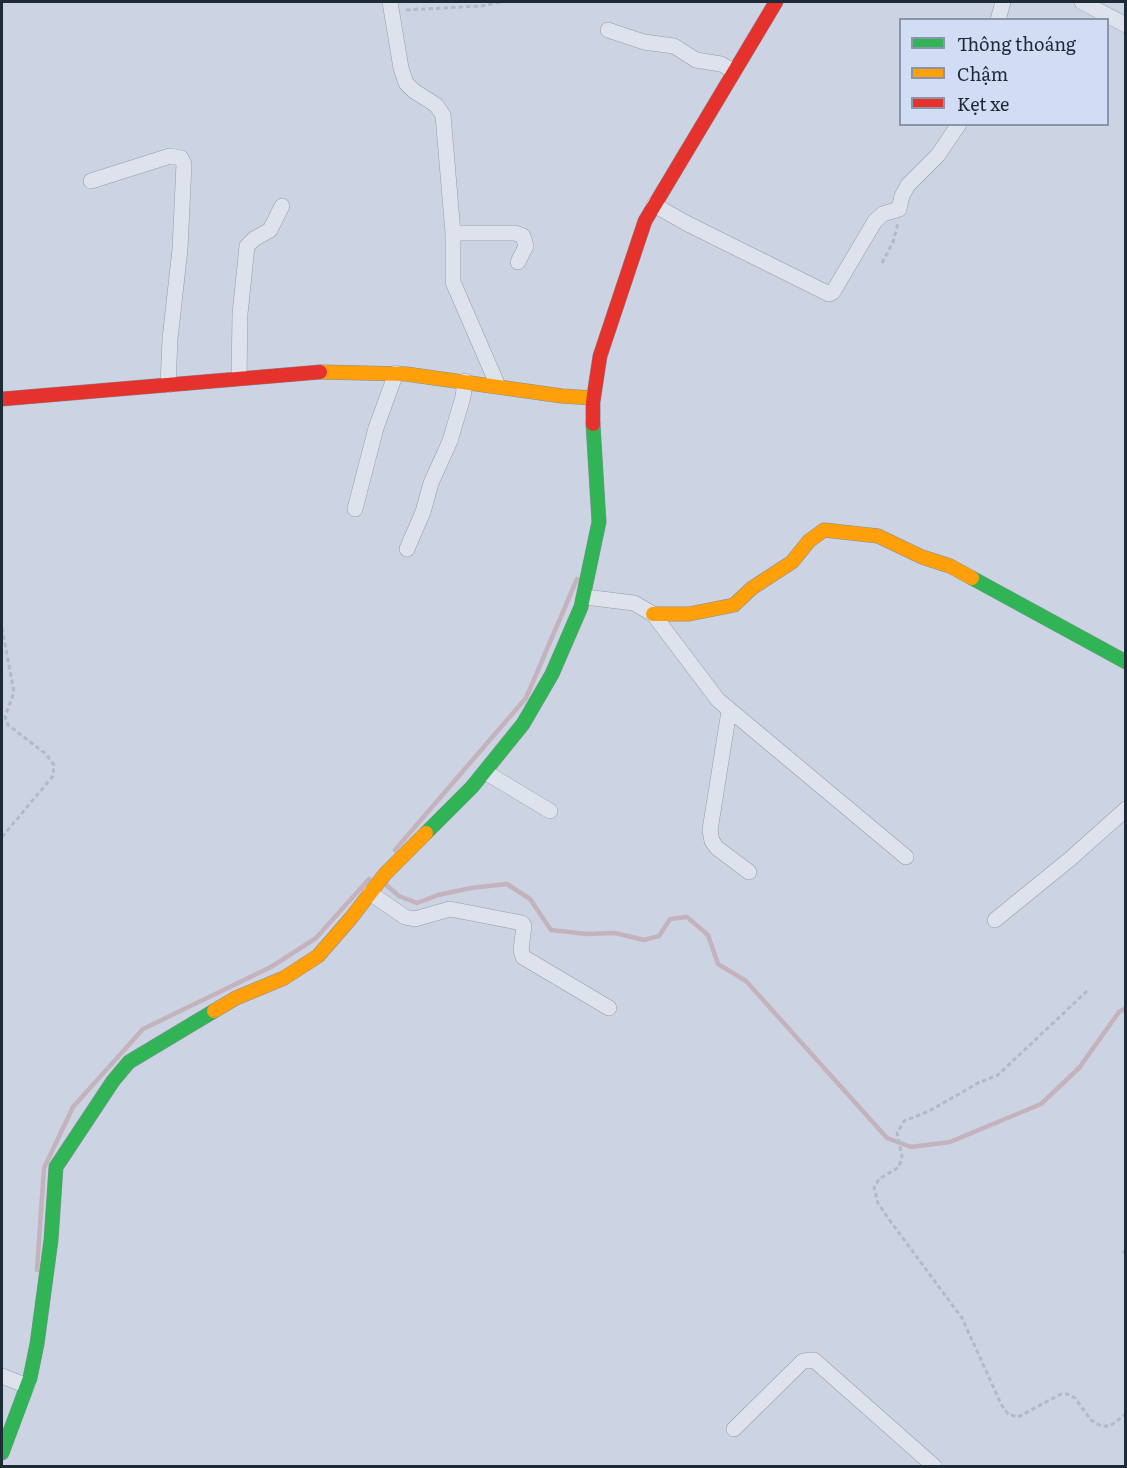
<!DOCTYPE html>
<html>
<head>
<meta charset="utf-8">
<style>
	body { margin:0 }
	#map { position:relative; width:1127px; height:1468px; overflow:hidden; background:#ccd4e3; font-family:Literata,serif }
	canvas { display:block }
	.frame { position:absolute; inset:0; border:3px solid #1d2b37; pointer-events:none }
	.legend { position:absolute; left:899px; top:18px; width:210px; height:108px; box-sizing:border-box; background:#d1ddf5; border:2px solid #8996a9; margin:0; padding:8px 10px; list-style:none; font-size:18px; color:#1d2b37 }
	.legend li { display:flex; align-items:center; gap:12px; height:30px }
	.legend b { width:30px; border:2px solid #8996a9 }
</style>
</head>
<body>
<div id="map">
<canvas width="1127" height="1468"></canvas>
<div class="frame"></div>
<ul class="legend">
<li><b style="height:8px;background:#30b455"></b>Thông thoáng</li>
<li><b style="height:8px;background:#ff9f0a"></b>Chậm</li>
<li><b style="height:8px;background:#e5322d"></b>Kẹt xe</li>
</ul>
</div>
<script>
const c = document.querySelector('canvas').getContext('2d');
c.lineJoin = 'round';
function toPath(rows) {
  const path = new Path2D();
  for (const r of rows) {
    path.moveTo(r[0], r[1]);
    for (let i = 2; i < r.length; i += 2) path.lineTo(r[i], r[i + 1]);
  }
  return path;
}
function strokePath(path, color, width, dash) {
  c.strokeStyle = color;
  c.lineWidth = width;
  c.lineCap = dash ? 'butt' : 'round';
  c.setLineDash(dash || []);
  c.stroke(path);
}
const stream = toPath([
	[395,850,526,698,577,579],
	[384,883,399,896,417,903,438,895,471,888,507,884,530,899,551,930,587,934,615,933,644,940,659,936,670,919,687,917,708,935,718,964,746,981,887,1138,911,1147,950,1142,1041,1104,1079,1068,1119,1012,1126,1008],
	[37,1270,44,1168,73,1107,143,1029,271,967,316,938,369,879]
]);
const path = toPath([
	[406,10,481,6,501,2],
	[882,263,893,242,898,223],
	[2,628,14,692,5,717,8,725,46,754,54,765,53,776,2,837],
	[1087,991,998,1075,978,1083,929,1111,904,1121,897,1133,902,1156,899,1167,879,1179,874,1188,878,1203,888,1218,962,1318,1001,1404,1008,1414,1018,1417,1061,1394,1067,1394,1075,1398,1091,1420,1101,1426,1110,1426,1126,1414],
	[1123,1251,1126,1254]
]);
const street = toPath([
	[390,2,401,68,406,83,414,91,436,105,443,115,453,233,453,282,498,386],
	[1082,2,1126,25],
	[998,20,1003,2],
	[608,30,644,42,674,46,696,60,721,64,734,71],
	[91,181,170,156,181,158,184,164,180,249,170,339,168,385],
	[654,205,688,224,829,294,833,292,875,221,883,214,899,209,902,196,908,185,938,155,959,124],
	[453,233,515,233,523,236,526,246,518,262],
	[239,378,240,314,247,246,254,239,270,230,282,206],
	[355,509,376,428,396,373],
	[407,549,423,512,431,483,450,441,463,397,465,381],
	[585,597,634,603,653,614,718,700,906,857],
	[729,711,710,830,712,841,717,848,749,872],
	[485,772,550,811],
	[370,893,405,917,415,919,450,909,522,923,524,926,521,950,523,957,609,1008],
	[995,920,1070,859,1126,809],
	[2,1376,27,1386],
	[734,1429,803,1361,814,1360,934,1466]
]);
const fast = toPath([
	[972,578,1126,662],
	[426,833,472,787,523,724,552,674,581,607,599,522,593,424],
	[2,1453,30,1378,37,1344,51,1240,56,1167,113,1081,129,1062,214,1011]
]);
const slow = toPath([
	[320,372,406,374,562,396,593,398],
	[653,614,689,614,734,605,752,588,792,562,809,541,824,530,878,536,922,557,950,566,972,578],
	[214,1011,236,998,284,978,318,956,351,918,385,874,426,833]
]);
const jam = toPath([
	[2,399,320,372],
	[593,424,593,402,600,356,645,221,776,2]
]);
strokePath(stream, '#c4b2bd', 4.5);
strokePath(street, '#959da8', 16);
strokePath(fast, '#858d98', 15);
strokePath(slow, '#858d98', 15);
strokePath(jam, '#858d98', 15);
strokePath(path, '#b4bac4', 3, [4.5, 3]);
strokePath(street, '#dde2ec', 15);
strokePath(fast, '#30b455', 14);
strokePath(slow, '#ff9f0a', 14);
strokePath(jam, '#e5322d', 14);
</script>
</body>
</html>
